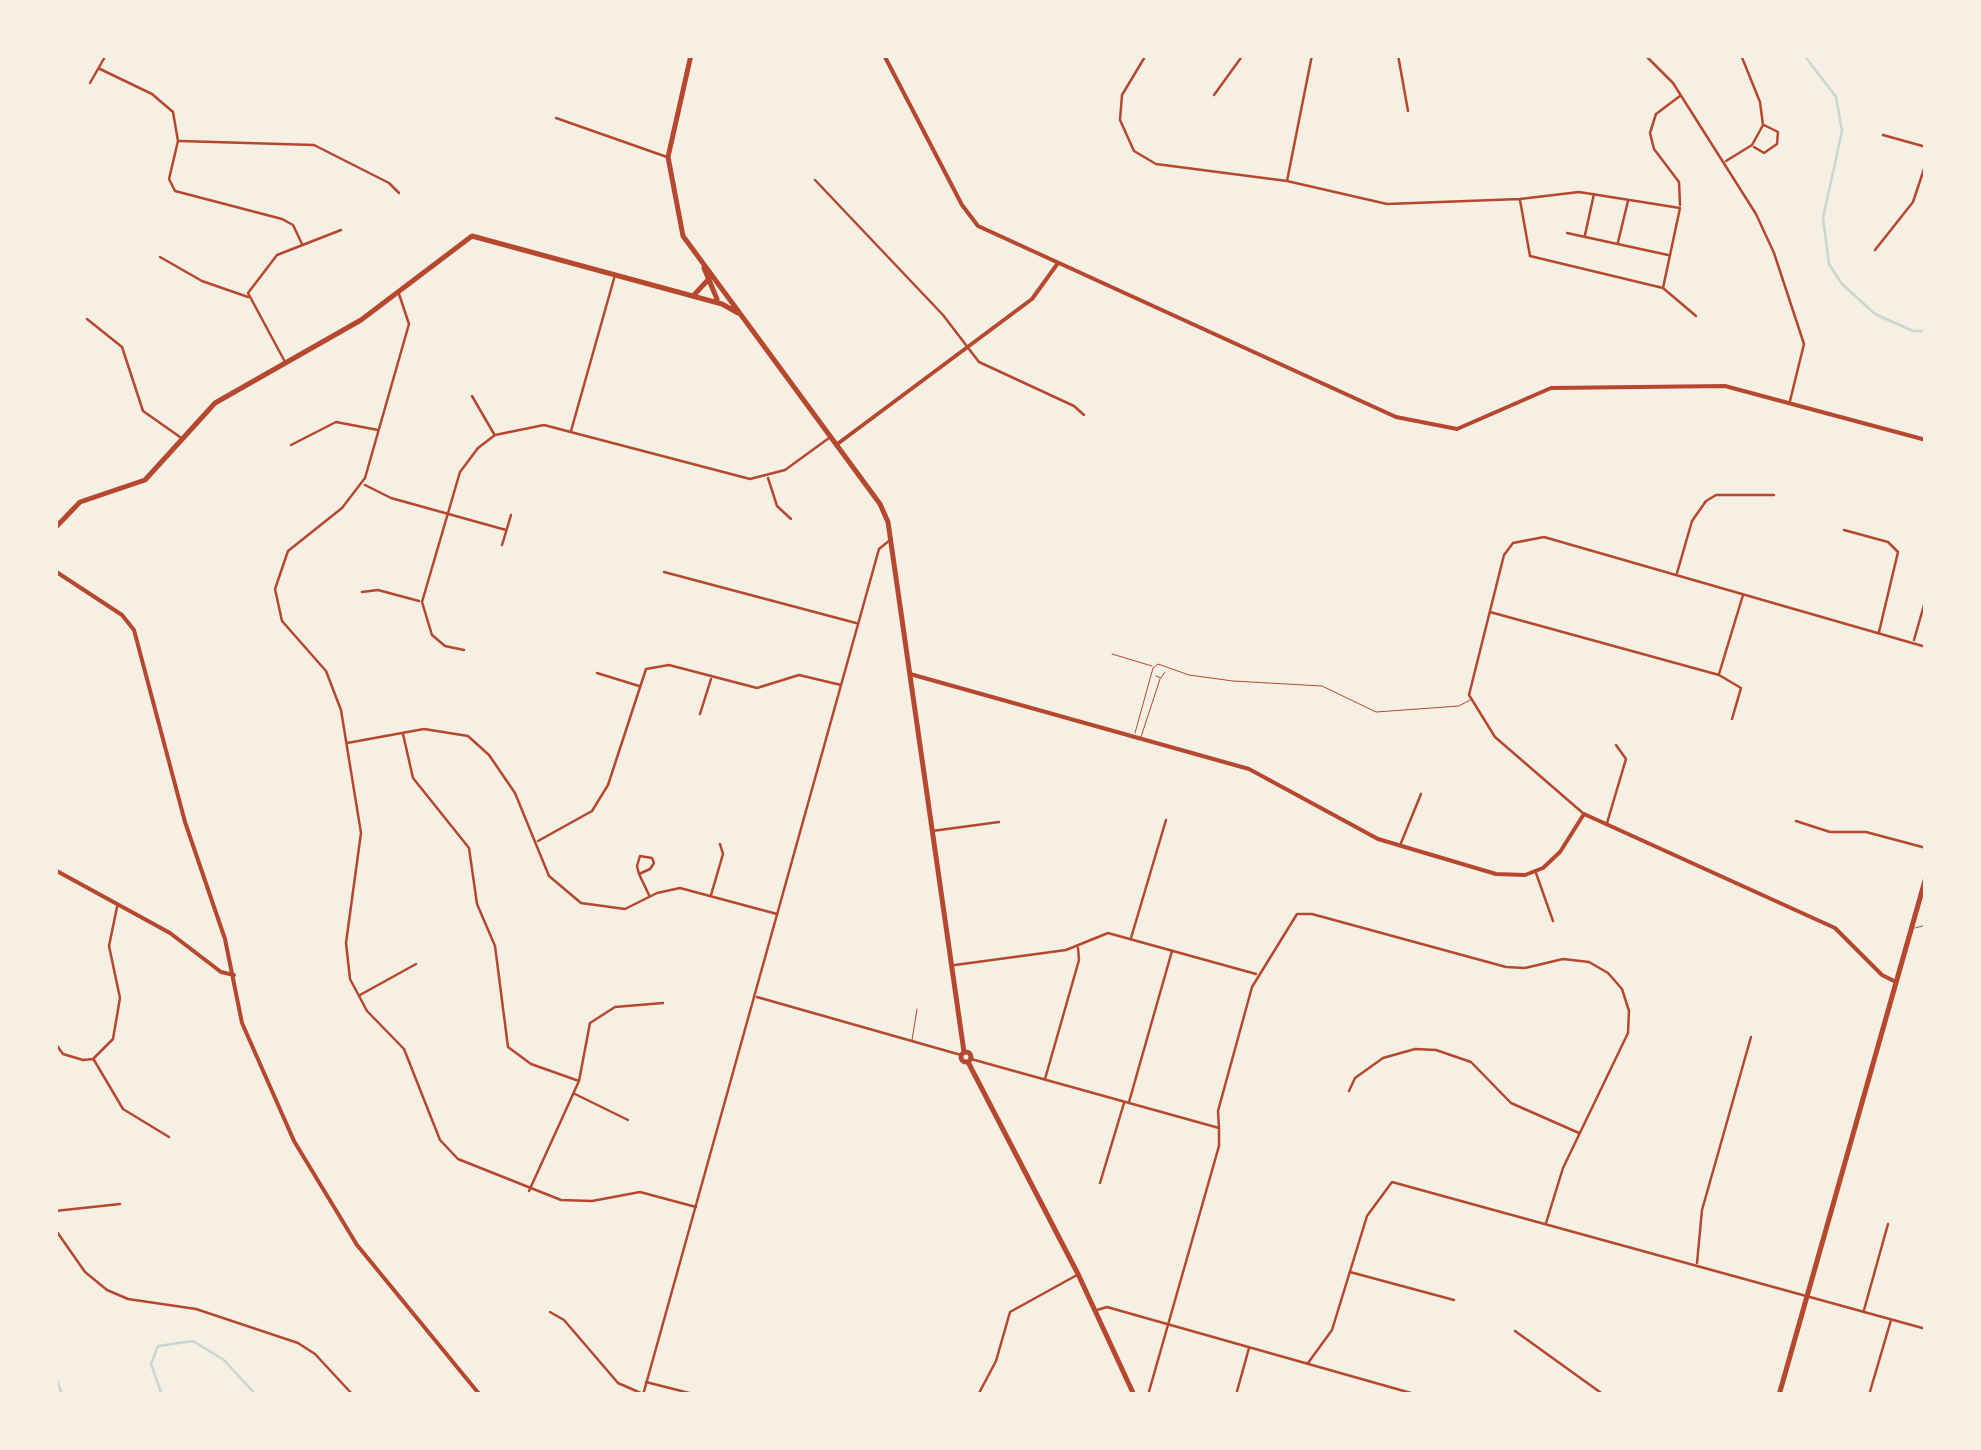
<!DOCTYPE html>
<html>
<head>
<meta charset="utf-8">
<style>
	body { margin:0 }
	#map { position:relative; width:1981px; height:1450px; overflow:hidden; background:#f6efe4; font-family:Poppins,sans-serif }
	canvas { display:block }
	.frame { position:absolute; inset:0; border:58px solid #f6efe4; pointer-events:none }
</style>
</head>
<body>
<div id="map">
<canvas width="1981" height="1450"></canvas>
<div class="frame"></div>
</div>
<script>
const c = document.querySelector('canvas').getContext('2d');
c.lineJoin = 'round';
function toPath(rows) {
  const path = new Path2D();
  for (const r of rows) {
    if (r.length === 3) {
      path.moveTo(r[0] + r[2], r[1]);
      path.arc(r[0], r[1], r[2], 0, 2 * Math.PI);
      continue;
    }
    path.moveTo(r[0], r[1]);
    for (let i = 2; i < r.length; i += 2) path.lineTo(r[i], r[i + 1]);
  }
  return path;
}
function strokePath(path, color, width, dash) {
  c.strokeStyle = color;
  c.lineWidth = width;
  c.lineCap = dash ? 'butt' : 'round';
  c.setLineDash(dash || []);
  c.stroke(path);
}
const stream = toPath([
	[1804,55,1836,97,1842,131,1823,218,1829,264,1842,284,1875,314,1913,331,1926,331],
	[55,1374,62,1395],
	[162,1395,151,1364,158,1346,193,1341,224,1360,256,1395]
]);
const service = toPath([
	[1112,654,1152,666],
	[1156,676,1161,678,1165,672],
	[1135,733,1153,668,1158,664,1189,675,1233,681,1322,686,1376,712,1459,706,1470,700],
	[1141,737,1160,679],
	[1915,928,1926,925],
	[912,1040,917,1009]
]);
const minor = toPath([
	[1146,55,1122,95,1120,120,1134,151,1156,164,1287,181,1387,204,1520,199,1579,192,1680,208,1663,288],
	[1398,55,1408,111],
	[1645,55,1673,83,1756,214,1774,253,1804,344,1790,401],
	[100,69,152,94,173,112,178,141,169,179,175,191,282,219,293,225,302,244],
	[90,83,106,55],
	[1214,95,1243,55],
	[1680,96,1656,114,1650,133,1654,149,1679,182,1680,205],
	[556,118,667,157],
	[1883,135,1926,147],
	[180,141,314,145,389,183,399,193],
	[1754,147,1764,153,1777,144,1778,132,1764,125],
	[1726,161,1752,145,1763,125,1760,102,1741,55],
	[815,180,943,315,979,362,1074,406,1084,415],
	[1287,181,1312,55],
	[1520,200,1530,256,1663,288,1696,316],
	[1567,233,1668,255],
	[1585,235,1594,194],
	[1618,242,1628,201],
	[1875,250,1913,202,1926,163],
	[160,257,202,281,248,297],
	[399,294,409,324,365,478,342,508,288,551,275,589,282,621,326,671,341,710,361,833,346,943,350,979,367,1011,404,1049,440,1140,458,1159,561,1200,592,1201,640,1192,696,1207],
	[87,319,122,347,143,411,180,437],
	[284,360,248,293,277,255,341,230],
	[472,396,494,434],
	[571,431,615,275],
	[291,445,336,422,378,430],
	[768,478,777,506,791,519],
	[365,485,391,498,506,530],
	[1844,530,1888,542,1898,552,1879,632],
	[502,545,511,515],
	[664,572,856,623],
	[1677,573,1692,521,1706,501,1716,495,1774,495],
	[362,592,378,590,419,601],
	[1490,612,1719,675,1741,688,1732,719],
	[1914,640,1926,598],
	[464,650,445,646,432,635,422,602,460,472,478,448,495,435,544,425,750,479,785,470,829,438],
	[597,673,639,686],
	[1719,674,1743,595],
	[700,714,711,679],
	[403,734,413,778,469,848,477,904,495,946,508,1047,531,1064,579,1081],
	[347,743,424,729,468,736,489,755,515,793,549,876,581,903,625,909,657,893,680,888,777,914],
	[1584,814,1495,737,1469,695,1504,555,1513,543,1544,537,1926,647],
	[1796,821,1830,832,1866,832,1926,848],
	[1607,823,1626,759,1616,745],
	[932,831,999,822],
	[538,841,592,811,608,785,646,669,669,665,757,688,799,675,841,685],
	[1401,843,1421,794],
	[1536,873,1553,921],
	[639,874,650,869,654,863,652,858,640,856,637,866,639,874,649,895],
	[711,895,723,854,720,844],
	[1131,938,1166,820],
	[955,965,1066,950,1108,933,1256,974],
	[360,995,416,964],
	[757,997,961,1055],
	[55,1043,63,1054,83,1060,93,1059,113,1039,120,998,109,946,117,907],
	[971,1059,1219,1128,1219,1146,1148,1395],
	[94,1060,123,1109,169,1137],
	[1045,1079,1079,960,1078,948],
	[1349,1091,1355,1078,1383,1058,1415,1049,1436,1050,1471,1062,1511,1103,1579,1133],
	[575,1094,628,1120],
	[1129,1102,1172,951],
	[1219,1128,1218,1111,1252,987,1297,914,1312,914,1506,967,1525,968,1563,959,1589,962,1608,973,1622,989,1629,1011,1628,1033,1563,1168,1546,1223],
	[1100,1183,1124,1103],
	[529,1191,579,1081,590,1023,615,1007,663,1003],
	[55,1211,120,1204],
	[55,1229,85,1272,107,1290,128,1299,196,1309,298,1343,315,1354,353,1395],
	[1697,1263,1702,1210,1751,1037],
	[1350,1272,1454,1300],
	[1097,1310,1107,1307,1418,1395],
	[1864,1310,1888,1224],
	[550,1312,564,1320,618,1383,643,1394],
	[1515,1331,1604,1395],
	[1308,1363,1332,1330,1367,1216,1392,1182,1926,1329],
	[646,1382,697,1395],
	[643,1395,879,549,890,540],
	[978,1395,996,1361,1010,1312,1077,1275],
	[1236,1395,1249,1348],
	[1869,1395,1891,1320]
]);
const tertiary = toPath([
	[884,55,962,205,978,226,1396,417,1457,429,1551,388,1725,386,1926,440],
	[836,445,1032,299,1058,263],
	[55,571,122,615,134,630,185,822,225,939,242,1023,294,1141,357,1245,480,1395],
	[910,674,1249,769,1378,839,1496,874,1525,875,1543,868,1560,852,1584,814,1835,928,1882,975,1894,981],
	[55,870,170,933,221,972,234,975]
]);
const secondary = toPath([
	[691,55,668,157,683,236,880,504,888,522,964,1052],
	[704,268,717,299],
	[693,296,707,281],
	[55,528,80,502,145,480,215,403,361,320,472,236,722,304,738,313],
	[966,1057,5],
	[968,1062,1078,1274,1134,1395]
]);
const primary = toPath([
	[1779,1395,1926,877]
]);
strokePath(stream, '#c9d6d2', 2.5);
strokePath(service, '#b5482f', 1);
strokePath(minor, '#b5482f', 2.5);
strokePath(tertiary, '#b5482f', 4);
strokePath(secondary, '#b5482f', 5);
strokePath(primary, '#b5482f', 5);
</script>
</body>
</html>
